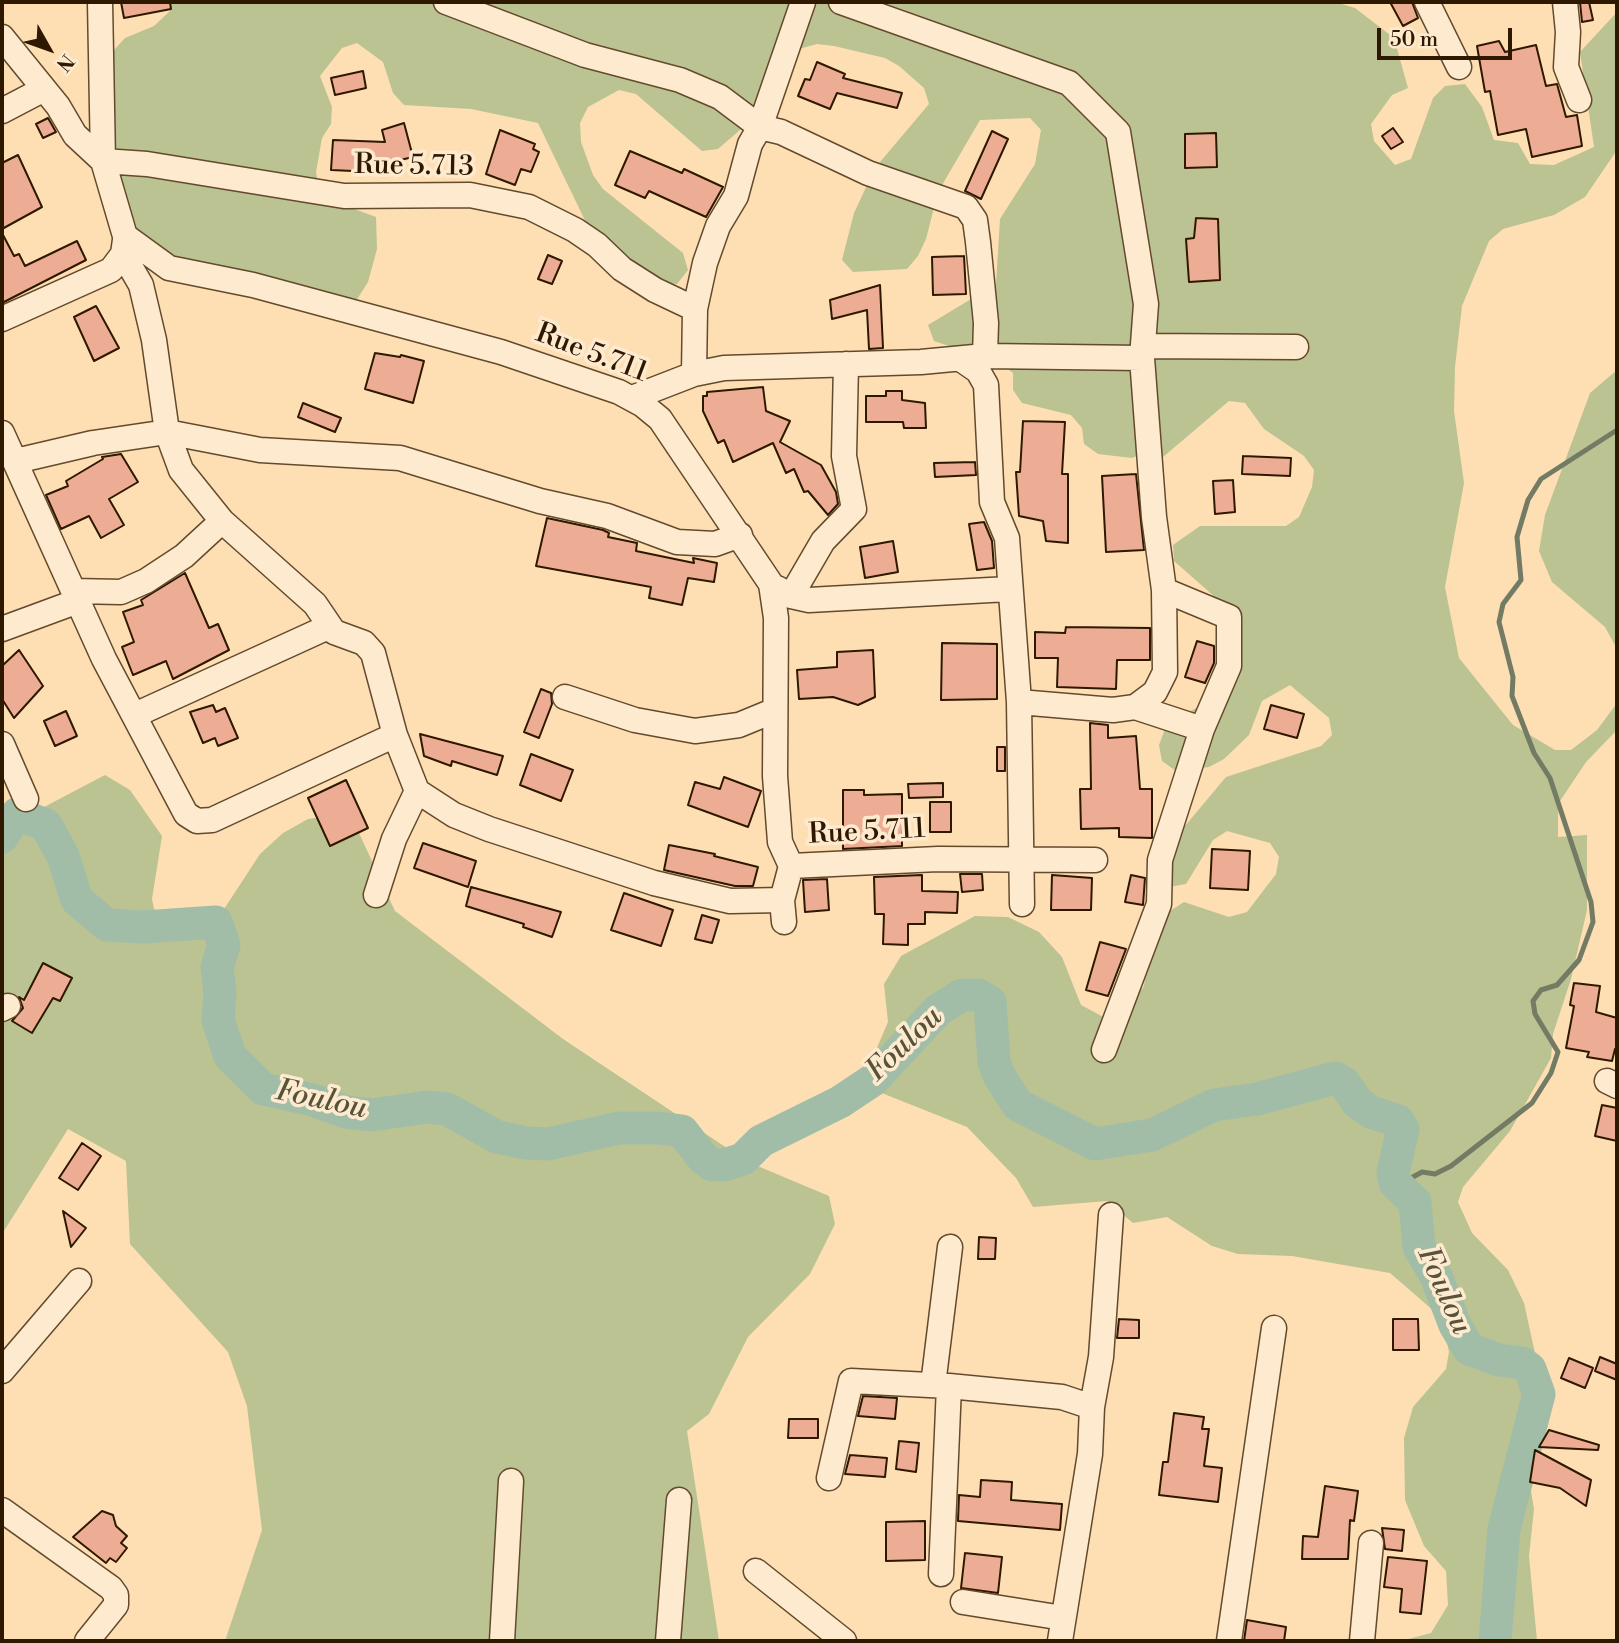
<!DOCTYPE html>
<html>
<head>
<meta charset="utf-8">
<style>
	body { margin:0 }
	#map { position:relative; width:1619px; height:1643px; overflow:hidden; background:#fedfb3; font-family:"Libre Bodoni",serif }
	canvas { display:block }
	.frame { position:absolute; inset:0; border:4px solid #2f1800; pointer-events:none }
	.north { position:absolute; left:14px; top:14px; width:70px; height:70px; -webkit-text-stroke:5px #feeace; paint-order:stroke; rotate:130deg; font-size:19px; font-weight:700; line-height:28px; text-align:center; color:#2f1800 }
	.north::after { content:''; display:block; margin:auto; width:24px; height:32px; background:#2f1800; clip-path:polygon(50% 0,100% 100%,50% 72%,0 100%) }
	.scale { position:absolute; left:1377px; top:28px; width:135px; height:32px; box-sizing:border-box; border:4px solid #2f1800; border-top:0; padding-left:9px; font-size:21px; line-height:24px; white-space:nowrap; color:#2f1800; -webkit-text-stroke:5px #feeace; paint-order:stroke }
</style>
</head>
<body>
<div id="map">
<canvas width="1619" height="1643"></canvas>
<div class="frame"></div>
<div class="north">N</div>
<div class="scale">50 m</div>
</div>
<script>
const c = document.querySelector('canvas').getContext('2d');
c.lineJoin = 'round';
function fillPath(path, color) {
  c.fillStyle = color;
  c.fill(path, 'evenodd');
}
function toPath(rows) {
  const path = new Path2D();
  for (const r of rows) {
    path.moveTo(r[0], r[1]);
    for (let i = 2; i < r.length; i += 2) path.lineTo(r[i], r[i + 1]);
  }
  return path;
}
function strokePath(path, color, width, dash) {
  c.strokeStyle = color;
  c.lineWidth = width;
  c.lineCap = dash ? 'butt' : 'round';
  c.setLineDash(dash || []);
  c.stroke(path);
}
function drawText(font, color, halo, rows, align = 'center') {
  c.font = font + ' "Libre Bodoni",serif';
  c.lineWidth = 7;
  c.setLineDash([]);
  c.textBaseline = 'middle';
  c.strokeStyle = halo;
  c.fillStyle = color;
  for (const [text, x, y, turn = 0] of rows) {
    c.save();
    c.translate(x, y);
    c.rotate((+turn || 0) * Math.PI / 180);
    c.textAlign = isNaN(turn) ? turn : align;
    if (halo) c.strokeText(text, 0, 0);
    c.fillText(text, 0, 0);
    c.restore();
  }
}
const green = toPath([
	[170,2,1335,2,1355,8,1394,38,1408,88,1392,95,1371,124,1374,141,1395,165,1411,159,1433,98,1445,86,1465,84,1482,107,1494,140,1518,143,1530,164,1554,165,1594,147,1580,52,1617,12,1617,150,1585,197,1554,215,1503,229,1489,241,1462,306,1455,367,1454,411,1464,483,1445,587,1459,658,1513,725,1555,750,1571,750,1597,730,1617,703,1617,730,1586,762,1558,804,1558,837,1587,835,1587,910,1571,979,1553,1034,1551,1058,1510,1131,1463,1187,1458,1202,1472,1233,1508,1270,1524,1303,1540,1376,1538,1402,1521,1432,1534,1509,1529,1556,1537,1641,1401,1641,1431,1633,1448,1605,1446,1571,1424,1546,1405,1500,1404,1438,1413,1407,1446,1369,1449,1352,1442,1318,1390,1273,1292,1256,1238,1254,1212,1246,1167,1217,1133,1223,1107,1201,1033,1207,1016,1178,967,1127,849,1080,867,1071,888,1022,884,984,901,956,975,916,1008,917,1039,932,1062,957,1081,1005,1109,1020,1125,1013,1144,986,1150,938,1170,911,1184,902,1229,917,1247,912,1276,874,1279,857,1270,843,1227,831,1213,840,1186,884,1169,887,1174,839,1226,777,1321,746,1332,735,1329,718,1290,685,1262,701,1249,735,1224,759,1209,767,1176,771,1162,761,1159,745,1165,729,1176,718,1223,695,1224,605,1174,561,1173,545,1200,526,1286,526,1299,517,1312,487,1314,470,1304,456,1264,429,1245,403,1229,401,1163,457,1148,451,1132,458,1098,454,1084,444,1082,428,1071,415,1022,403,1013,390,1013,373,1000,363,934,341,928,325,996,284,1000,219,1035,164,1041,130,1030,118,980,120,938,192,926,239,918,256,907,269,853,272,842,260,854,213,875,168,929,104,924,88,899,66,885,58,834,46,817,44,799,49,755,117,718,149,702,151,636,94,619,90,588,107,580,123,581,142,593,175,603,189,683,253,688,270,677,284,661,285,592,235,538,123,471,109,404,105,393,93,383,62,357,43,342,48,320,76,332,107,331,124,322,138,316,172,319,188,330,200,376,217,377,249,368,282,354,304,179,268,142,245,118,188,111,110,114,50,125,38,154,26,170,11],
	[1617,370,1617,649,1605,627,1552,582,1539,551,1545,515,1590,393],
	[105,775,130,790,162,836,152,899,158,928,184,940,211,929,260,854,283,833,308,819,337,815,359,833,395,911,563,1039,748,1162,829,1196,835,1224,810,1274,748,1337,709,1414,687,1431,719,1641,225,1641,262,1530,247,1406,228,1352,130,1244,126,1161,68,1129,2,1234,2,810,27,816]
]);
const stream = toPath([
	[1403,1193,1413,1177,1422,1172,1435,1174,1451,1166,1532,1103,1551,1073,1558,1052,1535,1014,1533,1001,1541,990,1557,985,1579,960,1593,922,1591,902,1550,778,1534,753,1512,696,1513,677,1499,622,1503,604,1521,580,1517,537,1528,500,1541,479,1617,430]
]);
const river = toPath([
	[2,837,17,814,46,825,63,856,77,900,107,925,143,927,216,922,224,945,217,967,220,993,218,1020,230,1056,263,1089,313,1100,346,1112,372,1115,427,1107,447,1109,497,1137,526,1143,548,1144,619,1128,659,1128,682,1131,703,1158,712,1165,724,1165,743,1159,761,1141,840,1102,873,1080,938,1010,962,995,978,995,990,1002,994,1062,1000,1077,1018,1105,1095,1144,1152,1135,1214,1105,1257,1099,1335,1078,1344,1083,1358,1103,1371,1112,1398,1121,1403,1129,1393,1173,1395,1183,1415,1202,1419,1247,1436,1276,1455,1325,1469,1349,1499,1360,1522,1363,1530,1369,1539,1394,1504,1529,1495,1641]
]);
const building = toPath([
	[121,2,170,2,171,9,124,18,121,2],
	[1390,2,1412,2,1418,18,1403,26,1390,2],
	[1580,2,1589,2,1593,20,1582,22,1580,2],
	[1499,41,1505,52,1536,45,1546,86,1557,84,1566,117,1577,115,1582,146,1532,157,1526,129,1498,135,1490,91,1485,92,1477,46,1499,41],
	[817,62,845,74,843,78,902,93,897,108,837,93,830,109,798,96,805,79,810,80,817,62],
	[363,71,366,88,335,95,331,78,363,71],
	[48,118,56,132,43,138,36,124,48,118],
	[404,123,413,157,375,166,375,172,331,170,333,140,385,142,382,130,404,123],
	[1393,128,1403,142,1391,149,1382,136,1393,128],
	[500,130,535,144,533,149,539,152,531,172,521,169,515,185,486,174,500,130],
	[992,131,1008,139,981,199,965,191,992,131],
	[1216,133,1217,167,1185,168,1185,134,1216,133],
	[630,151,682,173,684,169,723,187,706,217,649,191,645,198,615,185,630,151],
	[18,155,42,207,2,229,2,163,18,155],
	[1196,218,1218,219,1220,280,1189,282,1186,239,1194,238,1196,218],
	[2,233,14,256,19,254,25,266,77,241,86,260,2,303,2,233],
	[548,255,562,261,552,284,538,279,548,255],
	[964,256,966,294,933,295,932,257,964,256],
	[880,285,883,348,869,349,867,310,832,319,830,300,880,285],
	[96,306,119,348,94,361,74,317,96,306],
	[375,353,400,357,401,355,424,361,413,403,365,389,375,353],
	[763,387,766,411,790,421,780,442,821,465,836,492,838,504,828,515,808,491,804,492,794,469,786,473,773,443,733,462,724,440,718,443,703,411,703,396,707,396,707,392,763,387],
	[886,391,902,391,902,400,925,403,926,428,904,428,903,422,866,422,866,396,886,396,886,391],
	[303,403,341,418,335,432,298,417,303,403],
	[1023,421,1065,422,1062,474,1068,474,1068,543,1046,541,1043,521,1019,516,1016,472,1020,472,1023,421],
	[121,454,138,482,109,499,124,525,101,538,89,516,61,529,46,495,68,486,66,481,103,459,102,457,121,454],
	[1243,456,1291,458,1290,476,1242,474,1243,456],
	[975,462,976,475,935,477,934,463,975,462],
	[1136,474,1144,550,1106,552,1102,476,1136,474],
	[1233,480,1235,512,1215,514,1213,481,1233,480],
	[547,518,603,530,609,533,608,537,637,543,636,551,694,563,693,558,717,563,714,582,688,578,682,605,649,598,651,587,536,566,547,518],
	[984,522,992,541,994,568,977,570,969,524,984,522],
	[893,541,898,572,865,578,860,547,893,541],
	[185,573,209,628,218,624,229,650,173,679,166,661,133,675,122,647,134,642,123,612,143,605,141,600,185,573],
	[1066,627,1150,628,1150,660,1117,660,1116,689,1057,687,1058,658,1035,658,1035,632,1065,633,1066,627],
	[1197,641,1214,646,1214,663,1205,683,1185,677,1197,641],
	[942,643,997,644,997,699,941,700,942,643],
	[19,650,43,686,14,718,2,699,2,666,19,650],
	[873,650,875,697,858,705,833,697,799,699,797,670,837,667,837,652,873,650],
	[541,689,551,693,552,704,539,738,524,732,541,689],
	[213,705,216,712,225,708,238,738,218,746,215,738,203,743,190,712,213,705],
	[1271,705,1304,714,1297,738,1264,729,1271,705],
	[66,711,77,736,55,746,44,721,66,711],
	[1090,723,1108,725,1108,738,1136,736,1140,789,1152,789,1152,838,1119,837,1119,828,1081,829,1080,789,1091,789,1090,723],
	[420,734,503,756,497,775,452,761,451,766,424,756,420,734],
	[997,747,1005,747,1005,771,997,771,997,747],
	[531,754,573,770,561,801,520,785,531,754],
	[724,777,761,791,748,827,688,805,695,782,720,789,724,777],
	[346,780,368,828,330,846,308,798,346,780],
	[943,783,943,797,909,798,908,784,943,783],
	[843,790,864,790,864,795,902,794,902,846,843,849,843,790],
	[930,802,951,802,951,832,930,832,930,802],
	[423,843,476,861,468,887,414,868,423,843],
	[669,845,715,854,714,856,758,867,753,886,735,886,664,870,669,845],
	[1212,849,1250,851,1248,890,1210,888,1212,849],
	[960,874,982,874,983,890,962,892,960,874],
	[922,875,922,891,958,892,957,913,925,912,925,924,908,924,908,945,883,944,884,914,875,914,874,877,922,875],
	[1052,875,1092,878,1091,910,1051,910,1052,875],
	[1131,875,1145,878,1143,905,1125,902,1131,875],
	[827,879,829,910,805,912,803,880,827,879],
	[471,887,561,912,552,937,523,927,524,924,466,906,471,887],
	[624,893,673,910,661,946,611,930,624,893],
	[702,915,719,920,712,943,695,939,702,915],
	[1100,942,1126,949,1108,996,1086,990,1100,942],
	[43,963,72,978,60,1001,53,998,32,1033,12,1021,23,1008,19,997,24,1000,43,963],
	[1574,983,1600,986,1596,1012,1617,1018,1617,1050,1615,1049,1612,1061,1587,1057,1589,1052,1566,1048,1574,1006,1570,1005,1574,983],
	[1602,1105,1617,1108,1617,1141,1595,1136,1602,1105],
	[82,1143,101,1156,78,1190,59,1178,82,1143],
	[63,1211,86,1228,71,1247,63,1211],
	[979,1237,996,1238,995,1259,978,1259,979,1237],
	[1119,1319,1139,1320,1139,1338,1117,1338,1119,1319],
	[1393,1319,1418,1319,1419,1350,1393,1350,1393,1319],
	[1600,1357,1617,1364,1617,1380,1595,1371,1600,1357],
	[1569,1358,1593,1368,1585,1388,1561,1378,1569,1358],
	[863,1396,897,1398,895,1419,858,1416,863,1396],
	[1174,1413,1204,1417,1202,1429,1209,1429,1204,1466,1222,1468,1218,1502,1159,1495,1163,1462,1168,1462,1174,1413],
	[789,1419,818,1419,818,1438,788,1438,789,1419],
	[1549,1430,1599,1445,1598,1450,1539,1447,1549,1430],
	[899,1441,919,1443,916,1472,896,1469,899,1441],
	[1535,1450,1591,1480,1586,1506,1560,1488,1530,1482,1535,1450],
	[850,1455,887,1458,885,1477,845,1474,850,1455],
	[981,1480,1012,1482,1011,1500,1062,1504,1060,1530,958,1521,959,1495,980,1497,981,1480],
	[1325,1486,1358,1491,1354,1521,1350,1520,1348,1559,1302,1559,1303,1536,1318,1537,1325,1486],
	[102,1511,113,1515,116,1526,127,1536,121,1543,127,1548,116,1562,110,1558,106,1563,73,1537,102,1511],
	[925,1521,925,1560,886,1561,886,1522,925,1521],
	[1382,1528,1404,1530,1402,1551,1385,1549,1382,1528],
	[965,1553,1002,1557,998,1593,961,1588,965,1553],
	[1388,1557,1427,1561,1421,1614,1400,1612,1402,1589,1384,1587,1388,1557],
	[1247,1620,1286,1627,1284,1641,1244,1641,1247,1620]
]);
const minor = toPath([
	[100,2,103,161,147,164,344,196,470,195,529,207,575,230,597,245,622,269,655,290,695,309],
	[446,2,585,55,680,80,720,97,760,127,803,2],
	[841,2,1069,83,1118,132,1146,304,1142,358,1154,517,1164,590,1165,672,1155,692,1135,707,1113,710,1019,702],
	[1427,2,1459,67],
	[1565,2,1568,32,1566,67,1579,100],
	[2,37,58,106,75,135,103,161,125,236,169,268,253,285,501,352,619,392,643,405,660,419,771,584,776,618,775,776,780,842,791,866,938,859,1095,860],
	[2,111,44,89],
	[123,254,141,285,154,340,167,432,181,470,222,521,315,604,334,632,364,643,373,653,395,735,417,791,454,815,489,829,654,883,730,901,782,900],
	[2,319,111,270,123,254,125,240],
	[1144,346,1296,347],
	[962,360,978,371,986,385,992,502,1007,538,1019,702,1022,904],
	[694,374,695,309,705,263,718,226,736,196,750,144,760,127,781,132,868,173,966,207,975,220,978,242,986,323,985,356],
	[632,398,694,374,724,368,921,362,985,356,1142,358],
	[2,433,104,659,186,814,197,821,212,820,395,735],
	[16,461,93,443,167,432,260,450,400,458,540,501,607,516,677,542,715,544,740,535],
	[777,588,791,596,809,600,1008,589],
	[74,591,121,592,146,581,184,556,222,521],
	[791,596,823,541,854,509,844,456,846,364],
	[2,629,78,601],
	[565,697,635,720,695,731,739,725,773,711],
	[1135,707,1202,729],
	[135,715,328,627],
	[2,744,26,799],
	[376,895,394,839,417,791],
	[784,922,782,900,791,866],
	[2,1009,8,1006],
	[1104,1050,1159,904,1160,860,1202,729,1229,666,1229,617,1164,590],
	[1607,1081,1617,1086],
	[2,1371,79,1281],
	[933,1385,950,1247],
	[829,1478,851,1381,949,1386,1062,1397,1092,1407],
	[2,1510,111,1588,116,1595,116,1605,87,1641],
	[756,1571,844,1641],
	[941,1574,949,1386],
	[963,1602,1063,1618],
	[502,1641,511,1481],
	[668,1641,679,1500],
	[1060,1641,1090,1454,1092,1407,1101,1357,1111,1215],
	[1229,1641,1274,1328],
	[1362,1641,1371,1543]
]);
const streetNames = [
	["Rue 5.713",414,167,1],
	["Rue 5.711",591,354,21],
	["Rue 5.711",867,833,-3]
];
const waterNames = [
	["Foulou",905,1045,-44],
	["Foulou",321,1101,12],
	["Foulou",1443,1291,66]
];
fillPath(green, '#bac391');
strokePath(stream, '#737b65', 5);
strokePath(river, '#a1bda8', 33);
fillPath(building, '#edad95');
strokePath(building, '#2f1800', 2);
strokePath(minor, '#634a2d', 27);
strokePath(minor, '#feeace', 24);
drawText('28px', '#2f1800', '#feeace', streetNames);
drawText('italic 30px', '#57523b', '#feeace', waterNames);
</script>
</body>
</html>
